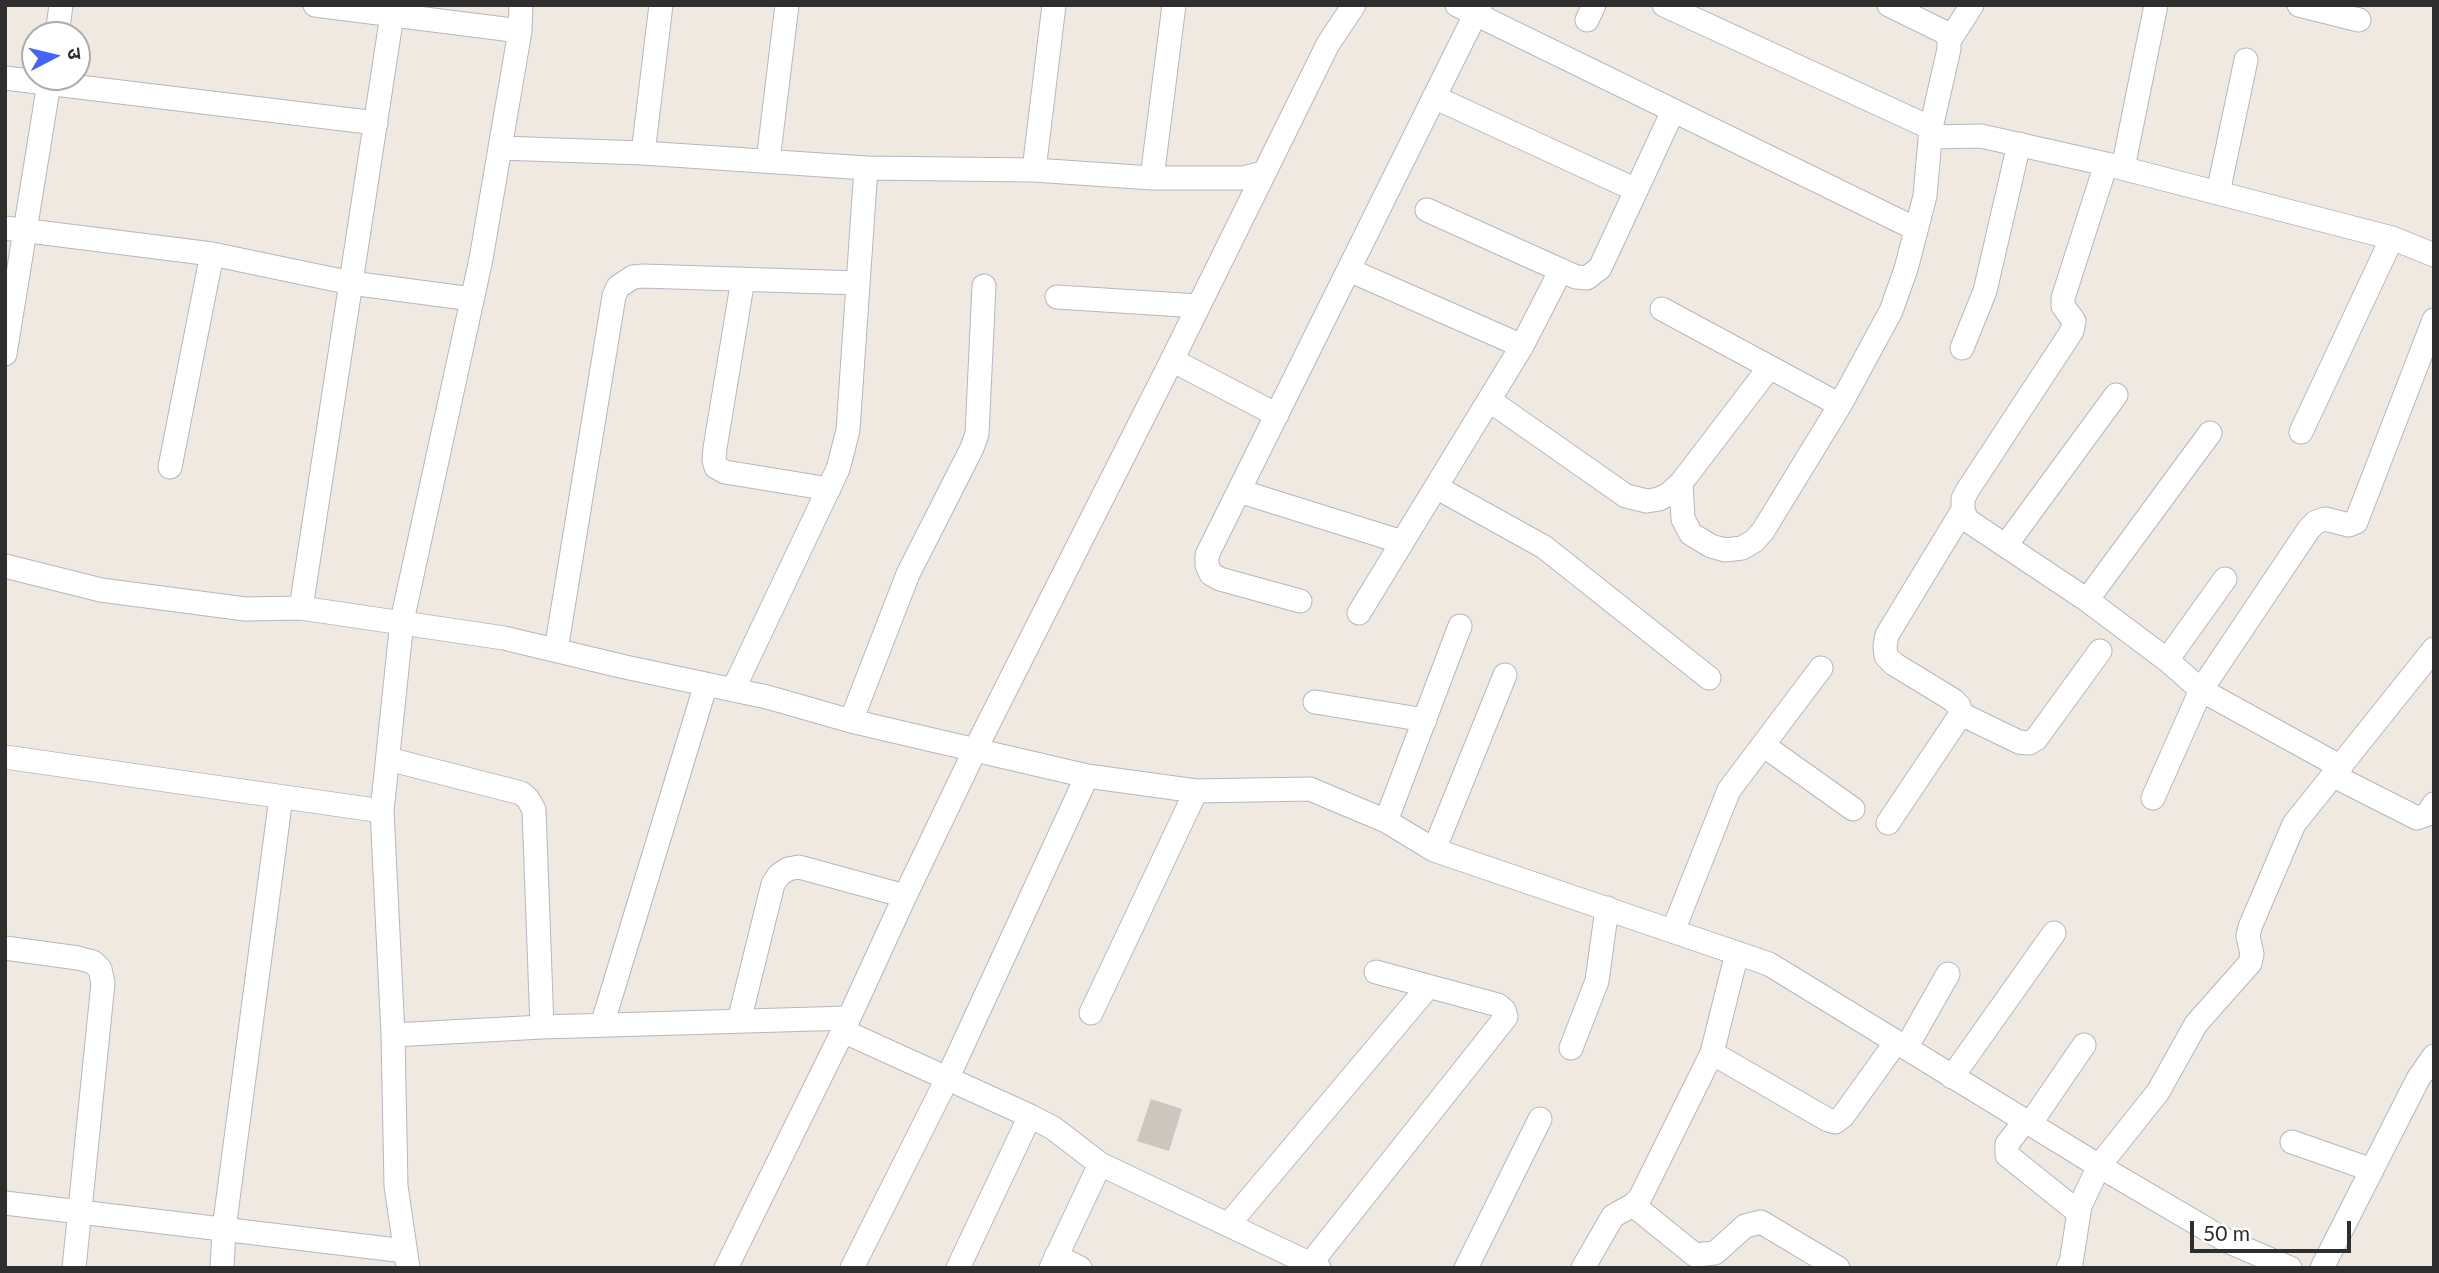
<!DOCTYPE html>
<html>
<head>
<meta charset="utf-8">
<style>
	body { margin:0 }
	#map { position:relative; width:2439px; height:1273px; overflow:hidden; background:#efe9e1; font-family:Lato,"Noto Sans Devanagari",sans-serif }
	canvas { display:block }
	.frame { position:absolute; inset:0; border:7px solid #2e2e2e; pointer-events:none }
	.north { position:absolute; left:21px; top:21px; width:70px; height:70px; box-sizing:border-box; background:#fff; border:2px solid #ababab; border-radius:50%; rotate:83deg; font-size:19px; font-weight:700; line-height:28px; text-align:center; color:#2e2e2e }
	.north::after { content:''; display:block; margin:auto; width:24px; height:32px; background:#4264fb; clip-path:polygon(50% 0,100% 100%,50% 72%,0 100%) }
	.scale { position:absolute; left:2190px; top:1221px; width:161px; height:32px; box-sizing:border-box; border:4px solid #2e2e2e; border-top:0; padding-left:9px; font-size:21px; line-height:24px; white-space:nowrap; color:#2e2e2e; -webkit-text-stroke:5px #fff; paint-order:stroke }
</style>
</head>
<body>
<div id="map">
<canvas width="2439" height="1273"></canvas>
<div class="frame"></div>
<div class="north">उ</div>
<div class="scale">50 m</div>
</div>
<script>
const c = document.querySelector('canvas').getContext('2d');
c.lineJoin = 'round';
function fillPath(path, color) {
  c.fillStyle = color;
  c.fill(path, 'evenodd');
}
function toPath(rows) {
  const path = new Path2D();
  for (const r of rows) {
    path.moveTo(r[0], r[1]);
    for (let i = 2; i < r.length; i += 2) path.lineTo(r[i], r[i + 1]);
  }
  return path;
}
function strokePath(path, color, width, dash) {
  c.strokeStyle = color;
  c.lineWidth = width;
  c.lineCap = dash ? 'butt' : 'round';
  c.setLineDash(dash || []);
  c.stroke(path);
}
const building = toPath([
	[1151,1099,1182,1109,1169,1151,1137,1141]
]);
const street = toPath([
	[315,5,520,31],
	[1457,5,1916,229],
	[1664,5,1931,128],
	[2299,5,2359,20],
	[1587,20,1594,5],
	[57,35,61,5],
	[1949,41,1972,5],
	[5,78,376,123],
	[1434,97,1636,190],
	[1931,137,1981,136,2106,164,2392,238,2434,255],
	[500,148,643,153,866,168,1034,170,1152,178,1243,178,1264,173],
	[643,153,661,5],
	[768,161,787,5],
	[2106,164,2063,298,2063,306,2074,321,2072,331,1967,491,1963,499,1963,510,1967,520,2087,600,2167,660,2201,690,2341,767],
	[2123,168,2156,5],
	[1034,170,1054,5],
	[1152,178,1174,5],
	[2218,193,2246,60],
	[1427,210,1576,277,1587,278,1600,268,1673,111],
	[5,228,212,254,351,283,472,299],
	[1349,270,1522,346],
	[743,279,715,448,714,460,716,467,725,472,829,489],
	[1057,297,1198,306],
	[1662,309,1840,405],
	[1962,348,1985,291,2019,144],
	[5,354,50,77],
	[1172,360,1277,415],
	[1489,400,1626,496,1647,501,1659,499,1669,494,1681,483,1769,368],
	[2301,432,2392,238],
	[170,467,212,254],
	[1681,483,1683,519,1691,534,1711,546,1725,550,1742,548,1754,541,1763,531,1840,405,1891,311,1906,269,1925,196,1931,128,1949,49,1949,41,1946,33,1889,5],
	[1436,487,1544,547,1709,678],
	[1239,491,1402,542],
	[2006,545,2116,395],
	[5,566,101,590,245,609,301,608,504,638,625,667,767,697,851,721,1087,776,1196,791,1310,789,1386,821,1434,850,1769,964,2099,1166,2227,1241,2290,1268],
	[2087,600,2210,433],
	[1300,601,1220,579,1211,574,1207,565,1207,555,1480,5],
	[301,608,392,15],
	[1359,613,1522,346,1561,270],
	[556,650,614,296,618,287,633,277,643,276,858,283],
	[2167,660,2225,579],
	[733,690,838,469,844,446,848,430,866,168],
	[1315,702,1425,720],
	[1961,714,2019,742,2029,743,2036,739,2100,651],
	[851,721,908,574,972,448,977,434,984,286],
	[1763,745,1853,809],
	[5,757,382,811],
	[388,759,521,793,528,799,534,810,542,1027],
	[2334,776,2417,818,2428,814,2434,804],
	[2153,798,2201,690,2309,529,2316,522,2325,519,2349,525,2356,522,2434,320],
	[1386,821,1460,626],
	[1888,823,1961,714,1959,706,1953,700,1894,664,1886,656,1885,646,1887,635,1963,510],
	[1434,850,1505,675],
	[1673,931,1729,790,1821,668],
	[5,948,78,958,93,962,100,969,103,983,74,1268],
	[1091,1013,1196,791],
	[739,1021,773,884,779,875,788,869,799,867,905,896],
	[602,1025,706,684],
	[843,1031,1030,1116,1053,1128,1100,1164,1319,1268],
	[393,1035,542,1027,849,1018],
	[1571,1048,1597,981,1607,908],
	[1906,1048,1948,974],
	[1712,1053,1828,1120,1835,1122,1843,1116,1896,1042],
	[1952,1077,2054,933],
	[2025,1121,2007,1144,2007,1155,2078,1212],
	[2030,1124,2084,1045],
	[2292,1142,2372,1170],
	[5,1203,405,1251],
	[1633,1205,1695,1255,1715,1253,1745,1226,1761,1222,1838,1268],
	[1228,1225,1428,987],
	[1056,1256,1080,1268],
	[222,1268,224,1229,281,797],
	[408,1268,396,1186,393,1035,382,811,402,621,481,259,520,31,521,5],
	[726,1268,843,1031,905,896,975,750,1172,360,1328,44,1354,5],
	[852,1268,948,1077,1087,776],
	[958,1268,1030,1116],
	[1051,1268,1100,1164],
	[1307,1268,1506,1017,1504,1010,1498,1005,1376,972],
	[1466,1268,1540,1119],
	[1583,1268,1613,1216,1633,1205,1640,1198,1712,1053,1737,953],
	[2068,1268,2071,1263,2080,1206,2099,1166,2158,1092,2196,1024,2250,963,2252,954,2248,936,2250,927,2294,824,2434,649],
	[2322,1268,2418,1079,2434,1056]
]);
fillPath(building, '#cbc7bf');
strokePath(street, '#b4b7c1', 25);
strokePath(street, '#fff', 23);
</script>
</body>
</html>
